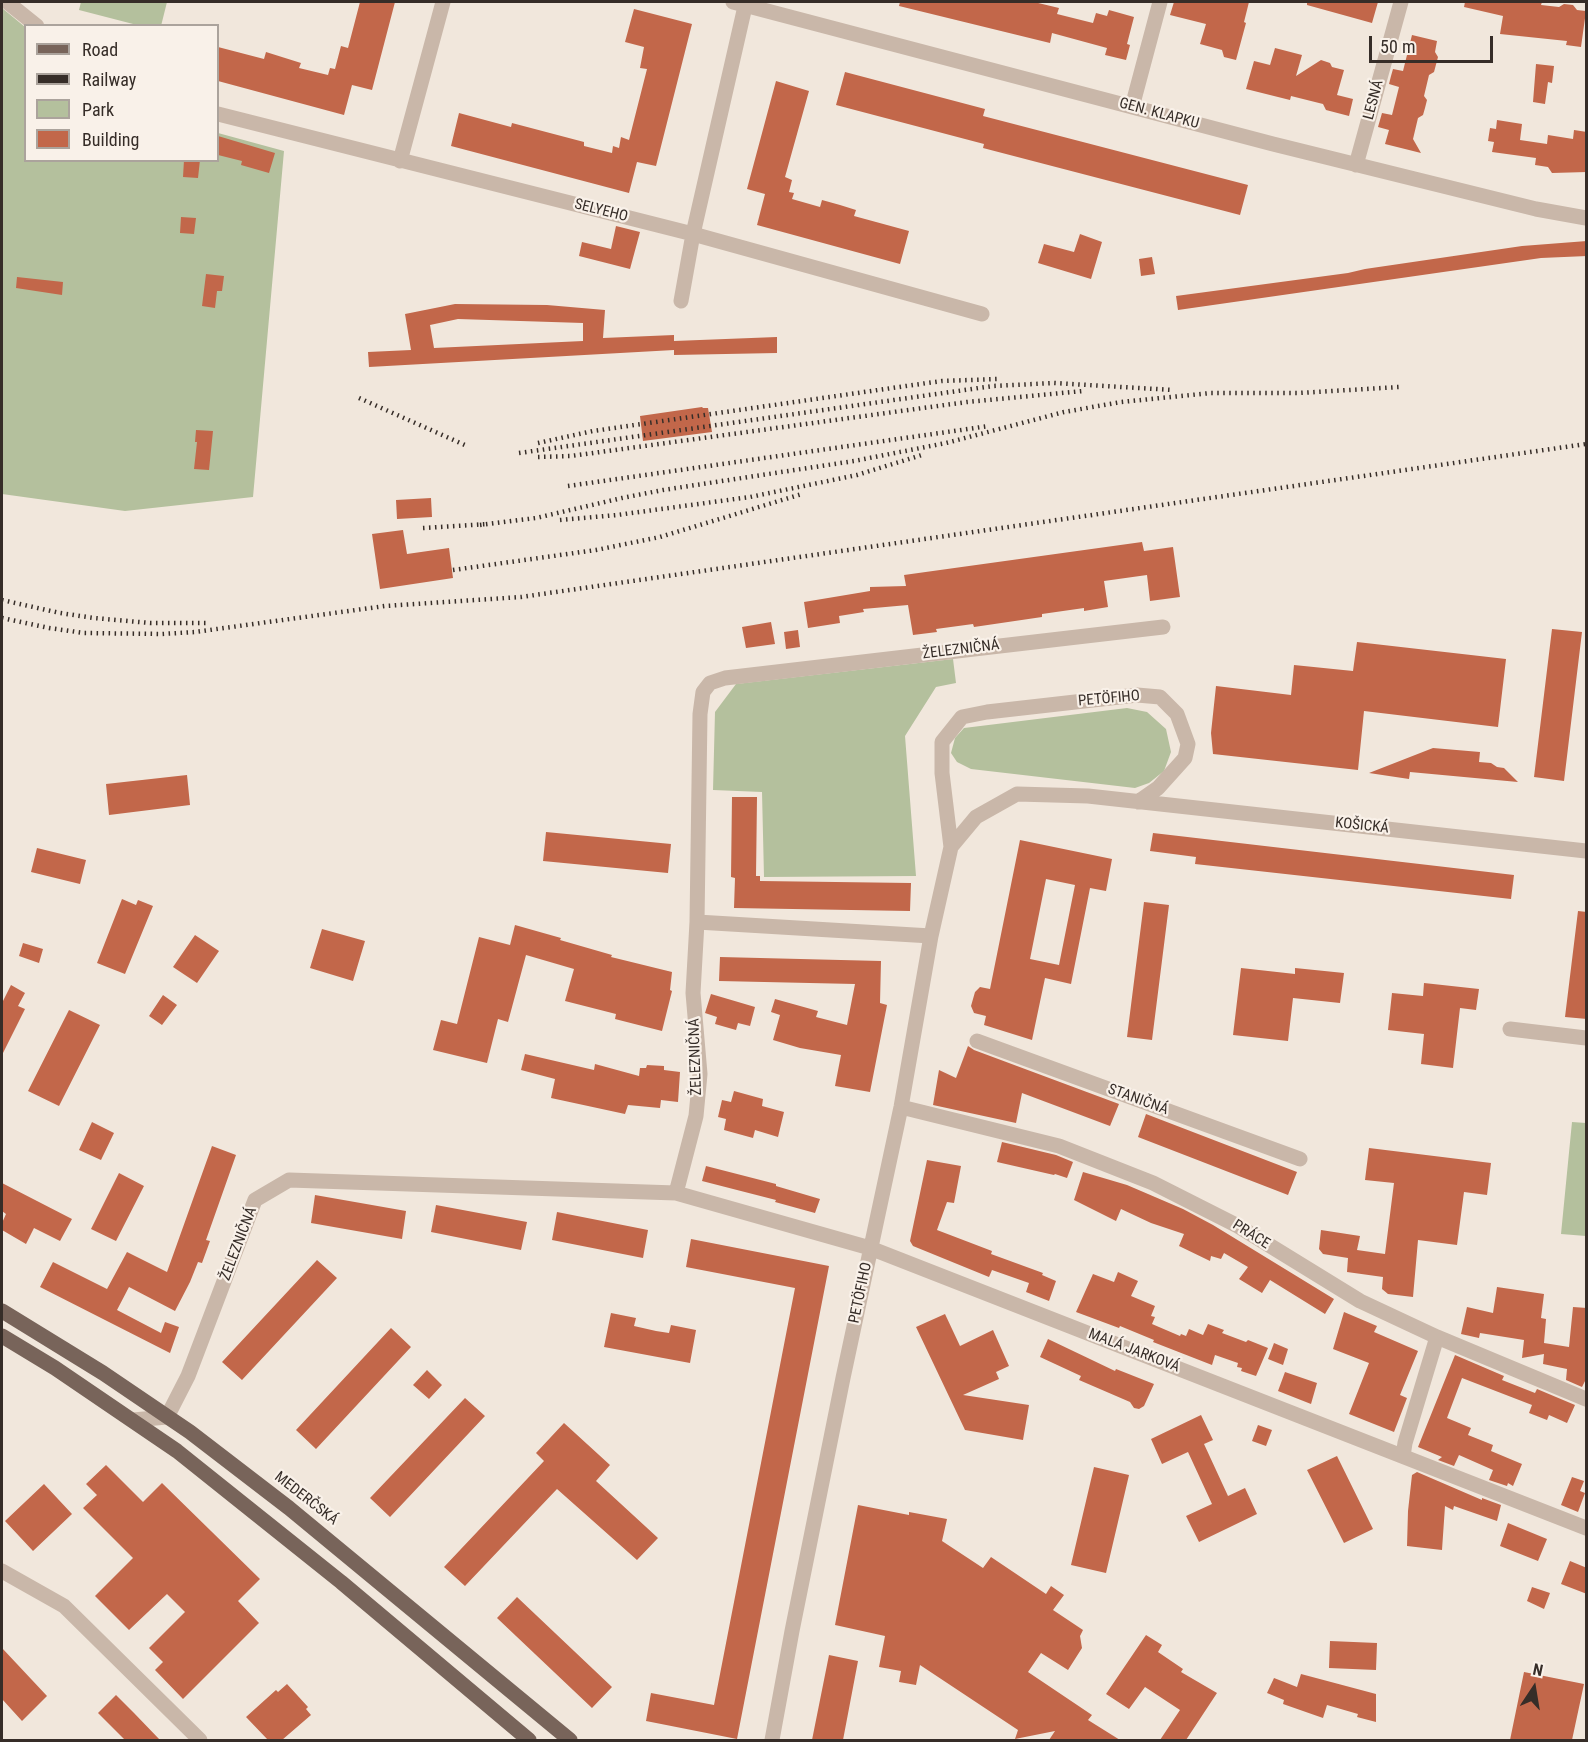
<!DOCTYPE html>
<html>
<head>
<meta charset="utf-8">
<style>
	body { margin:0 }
	#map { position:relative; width:1588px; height:1742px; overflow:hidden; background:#f1e7dc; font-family:"Roboto Condensed",sans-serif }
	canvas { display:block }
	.frame { position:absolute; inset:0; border:3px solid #362d28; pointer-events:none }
	.legend { position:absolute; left:24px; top:24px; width:195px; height:138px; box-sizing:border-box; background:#f9f1e9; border:2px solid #aba39c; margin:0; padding:8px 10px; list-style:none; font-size:18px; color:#362d28 }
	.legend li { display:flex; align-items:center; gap:12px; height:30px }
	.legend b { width:30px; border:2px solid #aba39c }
	.north { position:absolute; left:1504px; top:1658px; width:60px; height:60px; -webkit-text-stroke:4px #f9f1e9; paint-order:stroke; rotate:12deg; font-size:16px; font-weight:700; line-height:24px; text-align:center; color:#362d28 }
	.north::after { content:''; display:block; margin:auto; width:21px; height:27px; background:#362d28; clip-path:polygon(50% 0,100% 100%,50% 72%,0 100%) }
	.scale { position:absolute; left:1369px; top:36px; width:124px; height:27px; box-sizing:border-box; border:3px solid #362d28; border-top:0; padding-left:8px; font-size:18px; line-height:21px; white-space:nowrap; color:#362d28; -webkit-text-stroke:4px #f9f1e9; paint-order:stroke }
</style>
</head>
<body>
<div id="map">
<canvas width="1588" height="1742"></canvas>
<div class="frame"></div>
<ul class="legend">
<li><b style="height:8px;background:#78645a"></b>Road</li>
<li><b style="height:8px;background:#362d28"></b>Railway</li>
<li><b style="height:16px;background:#b4c09d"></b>Park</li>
<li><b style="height:16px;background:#c2674a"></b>Building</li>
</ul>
<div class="north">N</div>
<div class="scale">50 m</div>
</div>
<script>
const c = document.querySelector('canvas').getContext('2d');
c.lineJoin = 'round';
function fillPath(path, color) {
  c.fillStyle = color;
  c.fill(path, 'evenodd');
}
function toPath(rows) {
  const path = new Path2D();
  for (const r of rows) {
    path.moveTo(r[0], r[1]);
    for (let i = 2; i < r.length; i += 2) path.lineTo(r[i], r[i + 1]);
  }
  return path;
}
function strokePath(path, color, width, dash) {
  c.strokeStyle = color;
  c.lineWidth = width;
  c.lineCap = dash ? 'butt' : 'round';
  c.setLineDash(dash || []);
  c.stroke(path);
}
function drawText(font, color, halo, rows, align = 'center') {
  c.font = font + ' "Roboto Condensed",sans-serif';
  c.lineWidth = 4.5;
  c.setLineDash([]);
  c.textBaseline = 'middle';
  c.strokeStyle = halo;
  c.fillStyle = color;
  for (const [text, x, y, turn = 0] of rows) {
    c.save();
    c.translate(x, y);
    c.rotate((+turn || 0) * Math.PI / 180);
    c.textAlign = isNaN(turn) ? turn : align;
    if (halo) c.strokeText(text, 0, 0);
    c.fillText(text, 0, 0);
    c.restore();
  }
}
const green = toPath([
	[81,2,167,2,161,26,137,25,79,10],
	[2,8,25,27,26,160,218,160,218,133,284,151,253,497,125,511,2,494],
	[953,659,956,683,936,687,905,736,916,876,764,877,762,792,713,790,715,712,736,684],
	[1127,708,1147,712,1166,729,1171,752,1164,771,1149,783,1135,788,971,769,957,762,951,753,955,738,964,728],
	[1572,1122,1586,1123,1586,1236,1561,1234]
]);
const building = toPath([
	[360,2,395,2,372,90,352,85,344,115,218,81,218,47,264,59,266,52,301,63,299,68,328,75,330,68,335,69,341,46,348,48],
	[900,2,1034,2,1059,8,1057,14,1093,23,1096,13,1107,16,1109,10,1134,17,1127,44,1130,45,1126,60,1105,55,1107,48,1052,33,1050,43,899,6],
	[1174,2,1249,2,1244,22,1246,23,1236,60,1224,57,1222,50,1200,44,1206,24,1170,15],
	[1307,2,1378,2,1372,23,1307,5],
	[1465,2,1542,2,1541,5,1559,7,1564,4,1573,5,1577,10,1586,11,1581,47,1566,45,1567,41,1500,34,1503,16,1464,7],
	[634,9,692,24,656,166,637,162,629,193,451,146,459,113,511,127,512,123,584,142,584,146,612,153,613,146,619,148,621,137,629,140,647,69,640,68,644,47,625,42],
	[1412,35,1437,41,1435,52,1438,57,1434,72,1429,75,1424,96,1427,100,1425,108,1423,115,1418,118,1413,139,1421,153,1385,144,1389,130,1378,127,1382,113,1392,115,1399,87,1389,84,1391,76,1393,69,1403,71],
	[1275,48,1302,55,1296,76,1321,60,1330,63,1332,67,1344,70,1337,95,1353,99,1349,116,1326,110,1323,104,1291,96,1290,100,1246,89,1254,61,1270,65],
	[1536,64,1554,66,1552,83,1548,82,1545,104,1533,102],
	[845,72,985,109,983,116,1248,185,1240,215,983,148,984,144,836,105],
	[776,81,809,91,785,177,792,180,789,192,794,193,792,199,820,207,822,200,840,205,856,210,854,216,909,231,900,264,757,225,765,194,747,189],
	[1497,120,1522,124,1520,140,1547,144,1548,135,1573,139,1574,130,1587,132,1587,172,1552,173,1548,167,1535,165,1536,158,1492,152,1494,142,1488,141,1490,128,1496,129],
	[218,136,275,153,269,173,241,165,242,161,218,155],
	[184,160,200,160,198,178,183,177],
	[181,217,196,218,194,234,180,233],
	[616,226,640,232,630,269,579,256,582,242,611,249],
	[1080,234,1102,242,1091,279,1038,263,1044,244,1074,252],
	[1587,241,1587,256,1541,258,1178,310,1176,296,1348,273,1365,269,1522,246],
	[1152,257,1155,274,1141,276,1139,259],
	[206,274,224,276,222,291,217,291,215,308,202,306],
	[17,277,63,282,62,295,16,288],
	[455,304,547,305,605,310,603,338,674,335,674,341,777,337,777,353,674,355,674,350,369,367,368,352,411,350,405,314],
	[458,319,583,323,583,341,434,348,430,325],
	[702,407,703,408,708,408,712,432,643,441,640,416],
	[196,430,213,431,209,470,194,469,197,442,195,442],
	[431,498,432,517,397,519,396,500],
	[403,530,407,554,449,548,453,578,380,589,372,534],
	[1142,542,1144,551,1173,547,1180,597,1150,601,1147,575,1104,581,1108,607,1084,611,1084,608,1042,614,1042,617,974,627,973,624,936,629,937,632,913,635,908,605,863,609,864,612,839,616,840,623,808,628,804,602,870,591,870,587,906,586,904,575],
	[771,622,775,644,746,648,742,627],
	[1552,629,1582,632,1564,781,1534,777],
	[798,630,800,647,786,649,784,632],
	[1357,642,1506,659,1498,727,1364,711,1358,770,1213,754,1211,733,1216,686,1291,695,1294,665,1353,671],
	[1433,748,1480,752,1479,762,1491,763,1497,767,1504,768,1518,782,1410,772,1409,779,1369,773],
	[187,775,190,805,109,815,106,784],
	[732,797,757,797,756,876,760,876,760,881,911,883,910,911,734,908,735,878,731,877],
	[546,832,671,844,668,873,543,861],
	[1153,833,1514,875,1511,899,1195,864,1196,857,1150,851],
	[1020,840,1112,859,1106,891,1090,888,1071,984,1045,978,1032,1040,984,1025,986,1016,974,1013,971,1006,975,992,980,987,990,989],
	[1046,879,1075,885,1059,965,1030,959],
	[37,848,86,860,80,884,31,872],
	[122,899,136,905,138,900,153,906,125,974,97,963],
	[1144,902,1169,905,1152,1040,1127,1037],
	[1578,911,1587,912,1587,1019,1565,1017],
	[515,925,561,938,560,940,612,955,611,957,672,972,670,990,672,991,662,1031,615,1019,616,1014,565,1001,574,969,526,955,508,1022,498,1019,487,1063,433,1050,441,1020,457,1024,479,937,510,945],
	[322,929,365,941,353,981,310,968],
	[195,935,219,951,197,983,173,967],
	[23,943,43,949,39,963,19,956],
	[720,957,881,961,880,1003,887,1005,870,1092,835,1086,841,1055,800,1048,773,1040,780,1015,771,1012,775,999,818,1011,816,1017,847,1025,855,984,719,981],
	[1241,968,1295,974,1295,968,1344,973,1340,1003,1293,998,1288,1041,1233,1035],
	[1424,983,1479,989,1476,1010,1460,1008,1453,1068,1421,1064,1424,1034,1388,1030,1392,993,1423,996],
	[11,985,25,993,18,1006,25,1009,2,1055,2,1003],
	[711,994,755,1007,750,1026,738,1023,736,1030,715,1024,717,1017,705,1013],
	[163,995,177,1005,162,1025,149,1016],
	[69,1010,100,1025,59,1106,28,1091],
	[968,1046,974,1050,1119,1104,1110,1126,1022,1093,1016,1123,933,1105,939,1070,956,1078],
	[525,1054,594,1070,595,1064,639,1076,640,1068,646,1068,647,1065,664,1066,664,1070,680,1072,678,1102,661,1100,660,1108,628,1105,625,1114,551,1098,555,1079,521,1070],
	[734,1091,763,1099,762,1106,784,1112,778,1137,755,1130,753,1138,724,1130,726,1119,718,1117,722,1100,731,1102],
	[1146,1114,1297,1172,1288,1195,1138,1137],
	[92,1122,114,1133,101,1160,79,1150],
	[1002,1142,1056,1155,1073,1162,1067,1178,1055,1174,1054,1175,997,1162],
	[212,1146,236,1155,206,1240,210,1241,202,1263,198,1262,190,1282,175,1311,129,1287,117,1310,161,1333,165,1322,179,1327,170,1353,40,1287,53,1262,107,1289,127,1252,167,1272],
	[1369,1148,1491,1163,1487,1195,1464,1192,1457,1245,1418,1240,1413,1297,1388,1294,1382,1289,1383,1277,1347,1272,1348,1258,1323,1254,1319,1249,1321,1230,1360,1236,1357,1250,1385,1254,1394,1183,1365,1180],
	[927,1160,961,1166,954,1203,947,1202,937,1230,992,1251,991,1254,1043,1273,1042,1275,1056,1281,1049,1301,1026,1292,1029,1283,992,1270,989,1277,913,1246,910,1241],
	[706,1166,776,1184,776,1186,820,1199,815,1213,775,1202,776,1200,702,1181],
	[1083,1172,1127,1185,1183,1209,1213,1225,1334,1299,1325,1314,1270,1280,1262,1293,1239,1279,1248,1267,1224,1253,1221,1259,1211,1256,1210,1261,1179,1246,1184,1234,1151,1223,1121,1209,1116,1221,1074,1200],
	[119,1173,144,1186,116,1241,91,1229],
	[2,1183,72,1219,60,1241,34,1228,26,1244,2,1230,2,1223,6,1214,2,1211],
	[315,1195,406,1211,402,1239,311,1223],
	[436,1205,527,1222,521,1250,431,1232],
	[557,1212,648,1230,643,1258,552,1240],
	[691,1239,829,1266,737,1739,646,1721,651,1693,714,1705,795,1288,686,1267],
	[317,1260,337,1278,242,1380,222,1362],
	[1118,1272,1138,1281,1131,1296,1155,1306,1151,1316,1155,1317,1152,1324,1180,1336,1181,1334,1186,1336,1189,1329,1203,1335,1208,1324,1224,1330,1222,1333,1246,1342,1248,1340,1268,1348,1256,1376,1241,1371,1242,1368,1237,1367,1238,1363,1215,1355,1212,1365,1153,1342,1154,1340,1120,1326,1119,1328,1076,1312,1093,1274,1114,1282],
	[1497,1287,1544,1294,1541,1318,1546,1319,1544,1343,1569,1347,1573,1307,1587,1308,1587,1377,1582,1387,1566,1380,1567,1369,1543,1364,1544,1354,1522,1358,1524,1340,1480,1333,1479,1338,1461,1334,1467,1307,1493,1313],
	[1344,1312,1377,1326,1374,1332,1418,1351,1400,1395,1407,1398,1394,1432,1349,1414,1369,1363,1333,1349],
	[611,1313,636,1318,634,1326,656,1331,669,1333,671,1325,696,1330,690,1363,604,1347],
	[945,1314,960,1346,993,1330,1009,1366,996,1372,999,1379,963,1395,1029,1405,1023,1440,965,1430,916,1327],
	[391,1328,411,1347,316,1449,296,1430],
	[1048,1339,1115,1371,1116,1369,1154,1384,1144,1406,1139,1409,1134,1408,1130,1402,1079,1380,1081,1376,1040,1357],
	[1274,1343,1288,1349,1283,1365,1268,1359],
	[1455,1355,1504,1376,1502,1380,1535,1393,1537,1389,1575,1405,1567,1423,1549,1415,1547,1420,1529,1413,1532,1405,1462,1378,1447,1418,1471,1428,1468,1435,1493,1445,1491,1451,1522,1464,1513,1486,1508,1483,1507,1486,1489,1480,1493,1470,1459,1455,1454,1466,1438,1460,1442,1457,1418,1447],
	[427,1370,442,1385,429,1399,413,1385],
	[1285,1372,1317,1383,1311,1404,1278,1391],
	[465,1398,485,1416,390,1517,370,1498],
	[1201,1415,1213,1440,1204,1444,1228,1496,1245,1488,1257,1514,1199,1542,1186,1516,1212,1504,1188,1452,1162,1464,1151,1439],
	[564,1423,610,1465,596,1481,658,1538,637,1560,557,1489,465,1586,444,1567,544,1461,536,1453],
	[1258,1425,1272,1430,1266,1446,1252,1441],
	[1337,1456,1373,1529,1344,1543,1307,1470],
	[106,1465,143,1502,162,1483,260,1579,238,1601,259,1623,183,1699,155,1670,163,1662,149,1648,185,1612,167,1594,129,1630,95,1596,133,1558,83,1508,97,1495,86,1484],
	[1094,1467,1129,1475,1106,1573,1071,1565],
	[1417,1472,1482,1500,1482,1498,1501,1505,1497,1521,1454,1506,1453,1510,1445,1506,1442,1550,1407,1546,1408,1511,1412,1475],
	[1572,1477,1584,1481,1580,1491,1585,1493,1578,1512,1561,1505],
	[44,1484,72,1514,33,1551,5,1521],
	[858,1505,909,1515,909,1512,947,1519,942,1541,983,1568,991,1557,1046,1594,1051,1586,1064,1595,1053,1610,1083,1630,1080,1636,1082,1648,1068,1670,1041,1653,1028,1672,1092,1715,1088,1720,1120,1740,1049,1740,1055,1731,1015,1739,1018,1730,920,1665,916,1685,899,1682,901,1671,879,1667,885,1636,835,1625],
	[1508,1523,1547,1539,1538,1561,1500,1546],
	[1570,1561,1587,1568,1587,1594,1561,1584],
	[1532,1587,1550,1593,1544,1609,1527,1601],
	[517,1597,612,1687,592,1708,497,1618],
	[1146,1635,1162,1645,1158,1652,1183,1669,1181,1672,1217,1693,1186,1740,1160,1740,1180,1710,1145,1687,1129,1709,1106,1694],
	[1330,1641,1377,1643,1376,1670,1329,1668],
	[2,1648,47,1696,22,1721,2,1699],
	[829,1655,858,1661,843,1740,812,1740],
	[1524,1672,1584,1684,1572,1740,1510,1740],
	[1301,1674,1376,1694,1376,1722,1357,1717,1358,1714,1327,1705,1323,1718,1283,1704,1284,1700,1267,1693,1274,1678,1297,1687],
	[287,1684,308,1707,306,1709,311,1715,282,1740,268,1740,246,1717,276,1690,278,1692],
	[116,1695,134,1713,160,1740,125,1740,98,1713]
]);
const minor = toPath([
	[7,2,37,26],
	[733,2,1273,144,1536,209,1586,218],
	[1132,107,1160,2],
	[218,114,693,234,982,314],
	[400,161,443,2],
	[1356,165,1401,2],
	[681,301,693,234,746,2],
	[951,847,976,817,1017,794,1088,796,1586,851],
	[697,922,931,936],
	[1510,1029,1586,1038],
	[977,1041,1300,1159],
	[901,1107,1059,1146,1153,1183,1238,1226,1360,1301,1437,1337,1586,1399],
	[676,1193,696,1116,700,1074,693,993,697,922,700,714,703,692,710,683,725,678,1163,627],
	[133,1420,167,1417,188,1376,255,1200,289,1180,676,1193,870,1248,1586,1528],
	[1403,1456,1405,1443,1437,1337],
	[2,1571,64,1606,200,1740],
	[772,1740,792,1631,843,1378,901,1107,931,936,951,847,942,773,942,742,962,717,987,712,1137,695,1160,697,1177,714,1188,744,1185,758,1158,788,1138,802]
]);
const major = toPath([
	[2,1311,103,1373,190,1432,289,1508,570,1740],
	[2,1336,55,1368,177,1451,341,1582,529,1740]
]);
const rail = toPath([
	[359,398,467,446],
	[538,443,593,431,906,386,942,381,998,379],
	[519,453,993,386,1054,383,1173,390],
	[538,457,571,456,967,402,1083,391],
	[568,486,989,426],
	[560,520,617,515,750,497,857,475,925,454],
	[480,525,536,518,622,498,663,490,854,461,946,443,1064,412,1121,402,1211,393,1299,393,1399,387],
	[423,528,488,524],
	[453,570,596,550,660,537,802,494],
	[2,600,60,613,94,618,150,623,207,623],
	[2,618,49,628,84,633,162,634,195,632,385,606,521,597,1586,444]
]);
const streetNames = [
	["LESNÁ",1374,100,-75],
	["GEN. KLAPKU",1159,114,15],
	["SELYEHO",601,211,14],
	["ŽELEZNIČNÁ",961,650,-7],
	["PETÖFIHO",1109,699,-5],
	["KOŠICKÁ",1362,826,6],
	["ŽELEZNIČNÁ",696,1057,-92],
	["STANIČNÁ",1138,1100,20],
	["PRÁCE",1251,1235,32],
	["ŽELEZNIČNÁ",239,1244,-69],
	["PETÖFIHO",861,1293,-78],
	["MALÁ JARKOVÁ",1134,1351,21],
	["MEDERČSKÁ",306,1499,38]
];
fillPath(green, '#b4c09d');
fillPath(building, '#c2674a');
strokePath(minor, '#c9b7a9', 15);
strokePath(major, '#78645a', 15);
strokePath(rail, '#362d28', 4.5, [1.5, 4.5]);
drawText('15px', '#362d28', '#f9f1e9', streetNames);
</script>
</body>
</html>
